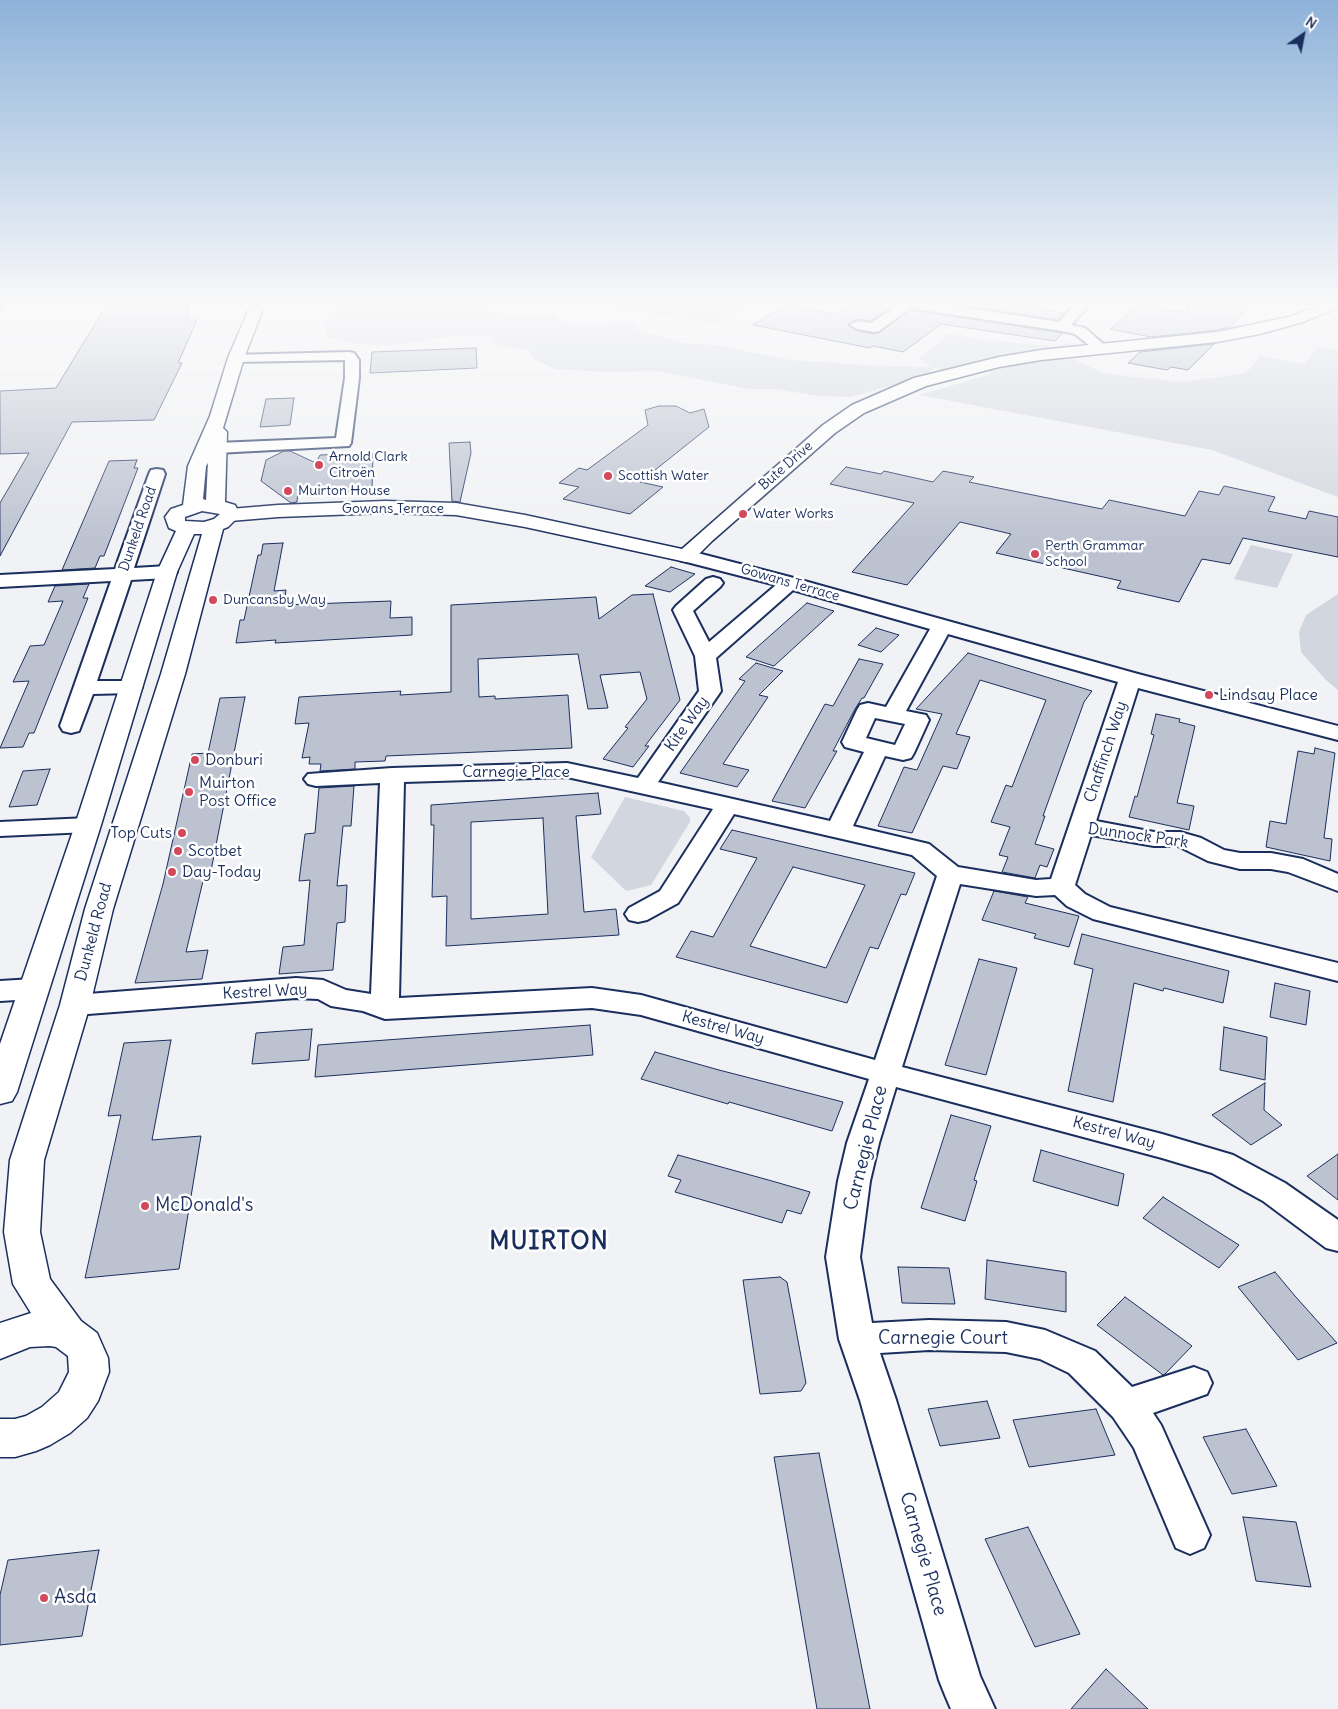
<!DOCTYPE html>
<html>
<head>
<meta charset="utf-8">
<style>
	body { margin:0 }
	#map { position:relative; width:1338px; height:1709px; overflow:hidden; background:#f1f2f5; font-family:Delius,sans-serif }
	canvas { display:block }
	.north { position:absolute; left:1278px; top:10px; width:50px; height:50px; -webkit-text-stroke:4px #fff; paint-order:stroke; rotate:33deg; font-size:14px; font-weight:700; line-height:20px; text-align:center; color:#1b2f5e }
	.north::after { content:''; display:block; margin:auto; width:18px; height:22px; background:#1b2f5e; clip-path:polygon(50% 0,100% 100%,50% 72%,0 100%) }
</style>
</head>
<body>
<div id="map">
<canvas width="1338" height="1709"></canvas>
<div class="north">N</div>
</div>
<script>
const c = document.querySelector('canvas').getContext('2d');
c.lineJoin = 'round';
function fillPath(path, color) {
  c.fillStyle = color;
  c.fill(path, 'evenodd');
}
function toPath(rows) {
  const path = new Path2D();
  for (const r of rows) {
    path.moveTo(r[0], r[1]);
    for (let i = 2; i < r.length; i += 2) path.lineTo(r[i], r[i + 1]);
  }
  return path;
}
function strokePath(path, color, width, dash) {
  c.strokeStyle = color;
  c.lineWidth = width;
  c.lineCap = dash ? 'butt' : 'round';
  c.setLineDash(dash || []);
  c.stroke(path);
}
function drawText(font, color, halo, rows, align = 'center') {
  c.font = font + ' Delius,sans-serif';
  c.lineWidth = 5;
  c.setLineDash([]);
  c.textBaseline = 'middle';
  c.strokeStyle = halo;
  c.fillStyle = color;
  for (const [text, x, y, turn = 0] of rows) {
    c.save();
    c.translate(x, y);
    c.rotate((+turn || 0) * Math.PI / 180);
    c.textAlign = isNaN(turn) ? turn : align;
    if (halo) c.strokeText(text, 0, 0);
    c.fillText(text, 0, 0);
    c.restore();
  }
}
const green = toPath([
	[343,304,472,304,507,315,537,314,554,315,560,322,583,327,631,322,642,333,658,335,681,343,716,345,791,360,866,365,932,367,919,358,941,341,946,333,985,340,1051,346,1071,343,1076,345,1006,355,941,371,933,367,932,371,901,383,851,397,818,396,777,389,748,389,658,371,606,372,555,369,533,358,529,350,500,346,490,340,495,337,479,335,434,338,418,342,381,346,346,342,328,337,324,325,332,311],
	[591,304,758,304,735,312,715,324],
	[1318,346,1338,350,1338,497,1212,450,919,395,991,374,990,371,1008,366,1069,357,1106,374,1184,382,1246,373,1260,356,1304,364],
	[1251,545,1293,554,1277,588,1234,579],
	[1338,594,1338,690,1325,679,1301,652,1299,632,1306,615],
	[625,797,684,811,690,818,690,822,651,885,626,891,591,857]
]);
const building = toPath([
	[107,304,188,304,188,320,197,320,178,363,182,363,154,420,72,422,0,556,0,503,29,453,0,454,0,391,56,388,107,304],
	[853,304,873,304,890,308,871,321,857,319,848,324,857,331,874,334,880,332,910,310,1063,333,1055,341,941,324,903,352,873,346,870,348,753,325,786,305,834,314,853,304],
	[955,304,1049,304,1043,309,1064,313,1058,320,955,304],
	[1140,304,1187,313,1187,304,1251,304,1230,327,1217,330,1151,337,1110,329,1140,304],
	[1214,344,1188,370,1171,367,1167,370,1128,363,1140,352,1214,344],
	[476,348,477,368,370,373,372,352,476,348],
	[294,398,290,425,260,427,266,399,294,398],
	[659,406,676,406,690,413,704,409,709,427,640,482,663,487,630,514,563,499,579,487,559,483,579,468,587,470,648,425,645,410,659,406],
	[470,442,471,453,460,502,452,501,449,443,470,442],
	[284,451,290,451,316,463,320,455,373,453,372,491,298,492,297,502,291,503,261,481,266,460,284,451],
	[137,460,134,468,138,468,104,556,100,556,95,568,62,570,109,461,137,460],
	[846,467,881,474,884,471,933,482,943,471,974,477,969,482,1102,509,1109,500,1185,516,1199,491,1219,495,1224,486,1275,497,1268,511,1306,519,1309,511,1338,517,1338,557,1243,538,1230,564,1202,559,1179,602,1117,588,1121,581,996,553,1011,534,960,522,907,585,852,572,914,503,830,484,846,467],
	[283,543,274,591,286,590,284,605,391,601,390,618,412,617,412,635,275,643,276,640,236,643,240,620,244,620,258,555,261,555,263,544,283,543],
	[671,567,695,574,670,592,645,586,671,567],
	[89,584,83,598,88,598,34,733,29,733,23,747,0,748,29,681,13,682,30,646,44,645,63,601,48,602,55,586,89,584],
	[653,594,680,700,645,746,649,746,633,767,603,759,628,728,625,727,647,699,640,672,600,675,608,708,588,709,578,654,478,659,479,697,495,696,495,699,568,695,572,748,386,756,385,761,355,762,355,769,320,771,321,764,309,764,310,757,302,758,309,723,295,724,299,697,401,691,400,695,451,692,451,605,596,597,599,619,632,595,653,594],
	[807,603,834,611,774,666,746,657,807,603],
	[876,628,899,635,881,652,858,645,876,628],
	[968,653,1092,691,1084,702,1043,816,1045,816,1035,844,1054,849,1047,867,1040,865,1035,878,1002,872,1008,857,999,855,1010,827,991,822,1006,785,1012,787,1046,700,980,680,956,734,970,737,957,769,943,766,912,833,878,826,904,767,917,770,942,714,916,709,968,653],
	[859,659,883,664,864,698,862,698,855,709,833,751,837,751,805,808,772,801,825,704,833,706,859,659],
	[756,663,783,671,759,695,768,697,723,764,749,770,737,787,680,773,745,681,739,679,756,663],
	[245,697,209,881,203,881,186,952,208,950,202,979,135,983,163,884,192,754,208,753,220,698,245,697],
	[1156,714,1180,719,1179,722,1195,726,1177,803,1194,806,1189,830,1129,817,1135,796,1137,797,1154,735,1151,734,1156,714],
	[1315,748,1335,753,1324,838,1332,839,1330,861,1266,847,1270,821,1286,824,1298,751,1314,754,1315,748],
	[50,769,37,805,9,807,23,771,50,769],
	[354,786,351,826,343,826,337,886,347,885,345,922,337,923,333,970,279,974,283,947,304,945,310,880,299,881,305,834,315,833,319,788,354,786],
	[598,793,601,814,576,816,584,912,616,909,619,935,446,946,447,896,432,897,434,825,431,825,431,805,598,793],
	[543,818,548,914,471,919,471,822,543,818],
	[732,830,915,873,906,895,901,894,878,949,870,947,847,1003,676,957,691,931,713,937,757,858,720,849,732,830],
	[793,867,865,885,826,968,750,946,793,867],
	[994,891,1028,897,1025,903,1079,916,1069,947,1034,938,1036,934,982,920,994,891],
	[1082,934,1229,971,1223,1003,1164,988,1163,991,1134,983,1113,1102,1068,1091,1093,969,1074,964,1082,934],
	[979,959,1017,968,986,1075,945,1065,979,959],
	[1275,983,1310,991,1306,1025,1270,1017,1275,983],
	[590,1025,593,1055,315,1077,318,1045,590,1025],
	[1224,1027,1267,1037,1265,1080,1220,1070,1224,1027],
	[312,1029,309,1060,252,1064,256,1033,312,1029],
	[171,1040,152,1140,201,1136,179,1269,85,1278,121,1115,108,1116,124,1043,171,1040],
	[655,1052,719,1070,843,1102,832,1131,729,1102,728,1104,641,1079,655,1052],
	[1265,1083,1264,1110,1282,1125,1251,1145,1212,1115,1265,1083],
	[951,1115,991,1126,974,1180,977,1181,965,1221,921,1208,951,1115],
	[1041,1150,1124,1174,1118,1206,1033,1181,1041,1150],
	[1338,1154,1338,1200,1307,1176,1338,1154],
	[678,1155,772,1181,810,1192,801,1214,787,1210,782,1223,675,1192,681,1180,668,1176,678,1155],
	[1163,1197,1239,1245,1219,1268,1143,1218,1163,1197],
	[987,1260,1066,1272,1066,1312,985,1299,987,1260],
	[898,1267,949,1268,955,1304,902,1303,898,1267],
	[1275,1272,1295,1296,1337,1343,1298,1360,1238,1287,1275,1272],
	[780,1277,787,1282,806,1383,801,1391,760,1394,743,1280,780,1277],
	[1125,1297,1192,1346,1165,1374,1163,1375,1097,1325,1125,1297],
	[987,1401,1000,1438,940,1446,928,1409,987,1401],
	[1096,1409,1115,1455,1029,1467,1013,1420,1096,1409],
	[1246,1429,1277,1486,1232,1494,1203,1437,1246,1429],
	[819,1453,839,1553,870,1709,817,1709,774,1457,819,1453],
	[1243,1517,1296,1522,1311,1587,1256,1581,1243,1517],
	[1028,1527,1080,1634,1035,1647,985,1539,1028,1527],
	[99,1550,82,1636,0,1645,0,1595,8,1560,99,1550],
	[1106,1669,1148,1709,1071,1709,1106,1669]
]);
const minor = toPath([
	[899,304,941,304,1059,322,1075,304,1090,304,1071,325,1085,328,1108,348,1106,351,1101,352,1096,351,1075,334,1062,331,910,308,879,331,874,332,857,329,850,325,857,321,871,323,899,304],
	[349,352,354,353,359,360,359,378,351,443,349,446,217,453,211,451,209,448,211,445,217,443,336,438,345,378,345,360,236,362,231,361,229,358,231,355,349,352],
	[157,469,163,470,165,474,134,568,167,566,174,568,177,572,174,576,167,578,131,580,97,681,131,681,139,682,142,687,139,692,131,693,93,694,79,731,71,733,63,731,60,726,111,581,0,587,0,575,115,569,149,474,151,470,157,469],
	[686,550,790,577,1138,674,1338,726,1338,740,1138,688,1096,821,1154,832,1180,832,1201,838,1224,850,1240,853,1271,853,1303,859,1338,874,1338,891,1288,872,1271,869,1240,869,1208,861,1178,846,1154,846,1091,835,1075,885,1085,894,1110,907,1338,963,1338,981,1093,919,1067,906,1055,895,1036,896,960,884,902,1067,1162,1134,1233,1155,1285,1183,1338,1220,1338,1251,1326,1248,1263,1201,1212,1173,1162,1158,896,1087,879,1143,870,1181,860,1257,872,1323,929,1320,1006,1322,1045,1330,1095,1351,1132,1387,1194,1367,1207,1372,1212,1383,1207,1394,1153,1413,1161,1425,1210,1535,1204,1548,1190,1554,1176,1548,1134,1448,1113,1417,1069,1373,1040,1359,1006,1352,929,1350,880,1353,896,1400,980,1676,995,1709,951,1709,945,1695,939,1680,860,1400,839,1339,826,1257,838,1181,847,1143,869,1079,641,1015,592,1008,385,1019,363,1011,331,1006,318,999,296,998,75,1015,65,1012,61,1005,65,998,75,995,296,978,323,980,346,990,371,994,380,783,316,786,308,784,304,779,308,774,392,768,567,763,638,778,699,691,695,656,673,610,676,606,706,579,713,577,720,579,723,583,720,587,693,611,709,642,776,585,679,560,677,556,679,552,686,550],
	[793,590,930,629,886,707,868,703,860,705,857,710,842,742,845,747,864,752,830,821,658,782,721,691,716,658,793,590],
	[948,634,1118,682,1051,879,1036,880,958,867,929,844,853,826,885,756,903,760,911,758,914,753,929,720,926,715,906,711,948,634],
	[875,718,905,724,895,745,866,738,875,718],
	[567,777,713,809,660,891,629,908,625,914,629,920,638,922,647,920,678,903,734,814,912,855,937,876,875,1060,641,995,592,988,399,998,404,782,567,777],
	[88,818,97,820,100,825,97,830,88,832,0,836,0,822,88,818],
	[33,979,43,982,47,989,43,996,33,999,0,1001,0,981,33,979]
]);
const tertiary = toPath([
	[1322,304,1338,304,1338,308,1303,322,1260,334,1217,342,1041,360,999,367,926,386,864,413,835,433,712,541,693,560,686,562,525,527,456,515,385,513,278,517,230,521,223,519,220,515,223,511,230,509,278,505,385,501,456,503,525,515,682,549,823,425,852,405,914,378,999,357,1041,350,1217,332,1293,316,1322,304]
]);
const primary = toPath([
	[251,304,265,304,244,358,223,428,227,432,225,502,235,505,240,515,228,527,223,529,185,674,113,909,90,1005,44,1160,40,1232,50,1279,81,1321,97,1333,108,1358,109,1372,98,1401,87,1418,70,1433,50,1445,36,1451,15,1457,0,1457,0,1419,15,1419,26,1416,42,1407,59,1392,69,1372,68,1356,56,1347,50,1346,30,1347,0,1359,0,1323,31,1313,13,1284,4,1232,10,1160,60,1005,85,909,161,674,202,534,194,534,177,572,101,825,17,1092,12,1101,0,1104,0,1044,75,825,157,572,176,531,169,528,165,517,171,509,183,505,188,466,210,416,228,358,251,304],
	[208,463,206,500,203,499,206,466,208,463],
	[202,511,220,514,214,519,204,522,185,521,185,517,202,511]
]);
const rail = toPath([
	[0,310,6,304]
]);
const markers = [
	[319,465,5,"#d1495b"],
	[608,476,5,"#d1495b"],
	[288,491,5,"#d1495b"],
	[743,514,5,"#d1495b"],
	[1035,554,5,"#d1495b"],
	[213,600,5,"#d1495b"],
	[1209,695,5,"#d1495b"],
	[195,760,5,"#d1495b"],
	[189,792,5,"#d1495b"],
	[182,833,5,"#d1495b"],
	[178,851,5,"#d1495b"],
	[172,872,5,"#d1495b"],
	[145,1206,5,"#d1495b"],
	[44,1598,5,"#d1495b"]
];
const farPoinames = [
	["Arnold Clark",329,457],
	["Citroën",329,473],
	["Scottish Water",618,476],
	["Muirton House",298,491],
	["Water Works",753,514],
	["Perth Grammar",1045,546],
	["School",1045,562],
	["Duncansby Way",223,600]
];
const farStreetnames = [
	["Bute Drive",786,466,-41],
	["Gowans Terrace",393,509],
	["Dunkeld Road",138,529,-71],
	["Gowans Terrace",790,583,16]
];
const poiNames = [
	["Lindsay Place",1219,695],
	["Donburi",205,760],
	["Muirton",199,783],
	["Post Office",199,801],
	["Top Cuts",172,833,"right"],
	["Scotbet",188,851],
	["Day-Today",182,872]
];
const streetNames = [
	["Kite Way",687,724,-55],
	["Chaffinch Way",1106,752,-72],
	["Carnegie Place",516,772],
	["Dunnock Park",1138,836,8],
	["Dunkeld Road",94,932,-75],
	["Kestrel Way",265,992,-3],
	["Kestrel Way",723,1028,16],
	["Kestrel Way",1114,1133,15]
];
const nearStreetnames = [
	["Carnegie Place",866,1148,-76],
	["Carnegie Court",943,1339],
	["Carnegie Place",923,1554,74]
];
const nearPoinames = [
	["McDonald's",155,1206],
	["Asda",54,1598]
];
const nearDistrictnames = [
	["MUIRTON",549,1242]
];
fillPath(green, '#d2d6df');
fillPath(building, '#bcc2d0');
strokePath(building, '#1b2f5e', 1);
strokePath(minor, '#1b2f5e', 4);
strokePath(tertiary, '#1b2f5e', 3);
strokePath(primary, '#1b2f5e', 3);
fillPath(minor, '#fff');
fillPath(tertiary, '#fff');
fillPath(primary, '#fff');
strokePath(rail, '#1b2f5e', 2.5, [4.5, 2.5]);
const sky = c.createLinearGradient(0, 0, 0, 543);
sky.addColorStop(0, '#8eb2d9');
sky.addColorStop(0.56, '#f9f9fa');
sky.addColorStop(1, '#f9f9fa00');
c.fillStyle = sky;
c.fillRect(0, 0, 1338, 543);
for (const [x, y, r, color] of markers) {
  const dot = new Path2D();
  dot.arc(x, y, r, 0, 2 * Math.PI);
  c.fillStyle = color;
  c.fill(dot);
  strokePath(dot, '#fff', 2);
}
drawText('14px', '#1b2f5e', '#fff', farPoinames, 'left');
drawText('14px', '#1b2f5e', '#fff', farStreetnames);
drawText('16px', '#1b2f5e', '#fff', poiNames, 'left');
drawText('16px', '#1b2f5e', '#fff', streetNames);
drawText('19px', '#1b2f5e', '#fff', nearStreetnames);
drawText('19px', '#1b2f5e', '#fff', nearPoinames, 'left');
c.letterSpacing = '1px';
drawText('bold 25px', '#1b2f5e', '#fff', nearDistrictnames);
c.letterSpacing = '0px';
</script>
</body>
</html>
